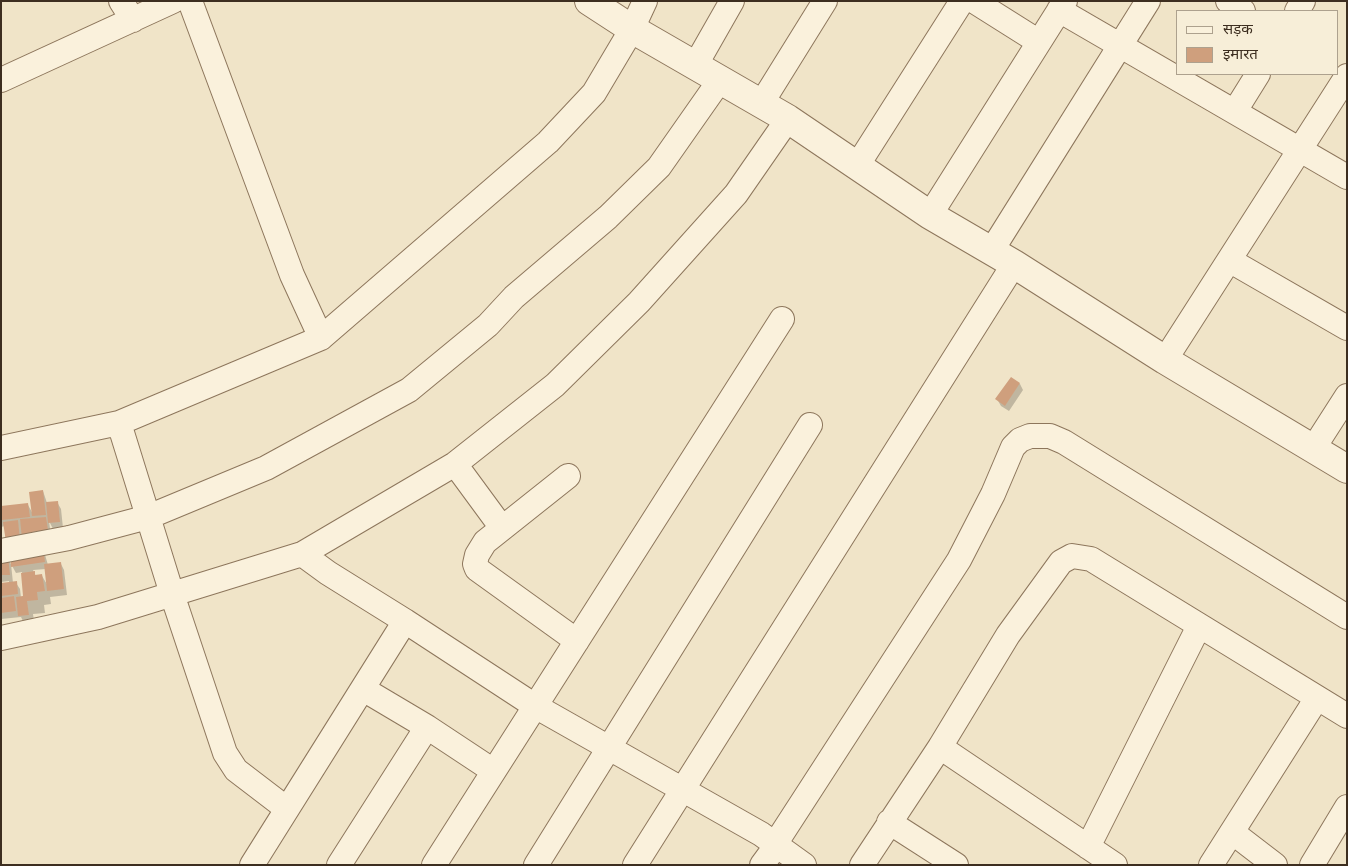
<!DOCTYPE html>
<html>
<head>
<meta charset="utf-8">
<style>
	body { margin:0 }
	#map { position:relative; width:1348px; height:866px; overflow:hidden; background:#f0e4c8; font-family:"Libre Baskerville","Noto Sans Devanagari",serif }
	canvas { display:block }
	.frame { position:absolute; inset:0; border:2px solid #3d2e20; pointer-events:none }
	.legend { position:absolute; left:1176px; top:10px; width:162px; height:65px; box-sizing:border-box; background:#f7eed8; border:1px solid #ada18e; margin:0; padding:6px 9px; list-style:none; font-size:15px; color:#3d2e20 }
	.legend li { display:flex; align-items:center; gap:10px; height:25px }
	.legend b { width:25px; border:1px solid #ada18e }
</style>
</head>
<body>
<div id="map">
<canvas width="1348" height="866"></canvas>
<div class="frame"></div>
<ul class="legend">
<li><b style="height:6px;background:#faf1dc"></b>सड़क</li>
<li><b style="height:14px;background:#cf9f7d"></b>इमारत</li>
</ul>
</div>
<script>
const c = document.querySelector('canvas').getContext('2d');
c.lineJoin = 'round';
function fillPath(path, color) {
  c.fillStyle = color;
  c.fill(path, 'evenodd');
}
function toPath(rows) {
  const path = new Path2D();
  for (const r of rows) {
    path.moveTo(r[0], r[1]);
    for (let i = 2; i < r.length; i += 2) path.lineTo(r[i], r[i + 1]);
  }
  return path;
}
function strokePath(path, color, width, dash) {
  c.strokeStyle = color;
  c.lineWidth = width;
  c.lineCap = dash ? 'butt' : 'round';
  c.setLineDash(dash || []);
  c.stroke(path);
}
const shadow = toPath([
	[1011,379,1020,384,1023,390,1009,411,1001,406,997,399],
	[43,491,47,503,57,502,61,509,63,528,53,529,49,521,51,536,11,548,5,526,1,527,1,511,3,514,28,505,33,514],
	[43,548,48,565,61,564,64,570,67,595,50,597,51,604,44,605,45,613,33,614,35,628,27,629,21,617,1,619,1,584,9,584,9,581,1,582,1,557,7,557,12,566],
	[11,564,16,573,22,572,25,597,21,598,20,589,16,583,13,583],
	[46,569,48,586,42,576,36,576,33,570]
]);
const building = toPath([
	[1011,377,1020,383,1005,406,995,399],
	[43,490,46,515,32,516,29,492],
	[58,501,60,522,48,523,46,502],
	[28,503,30,517,2,520,1,506],
	[46,517,48,530,32,532,33,537,22,539,20,519],
	[18,520,20,540,6,542,3,522],
	[43,547,45,562,11,567,10,551],
	[1,556,8,556,10,575,1,575],
	[61,562,64,589,47,591,44,564],
	[35,571,35,575,42,574,45,591,37,592,38,600,27,601,29,615,18,616,16,597,23,596,21,573],
	[17,581,18,594,1,596,1,583],
	[14,596,16,611,1,613,1,598]
]);
const minor = toPath([
	[121,1,133,20],
	[190,1,292,275,321,338],
	[974,1,1039,42],
	[1228,1,1243,11],
	[1059,10,1347,177],
	[1297,11,1303,1],
	[695,66,732,1],
	[1,80,173,1],
	[761,104,825,1],
	[1235,111,1258,74],
	[857,166,962,1],
	[930,215,1065,1],
	[992,250,1148,1],
	[1229,260,1347,328],
	[1165,360,1347,76],
	[119,423,172,594,225,753,236,770,287,809],
	[1,448,119,423,321,338,548,142,594,93,632,29,645,1],
	[1313,449,1347,396],
	[455,464,502,528],
	[568,476,485,542,477,555,475,564,477,569,577,641],
	[1,551,69,538,148,517,266,468,409,390,488,325,514,297,608,217,659,167,720,80],
	[405,621,535,706,761,834,804,865],
	[1,638,98,617,302,554,455,464,555,385,639,302,736,194,788,119],
	[427,727,492,770],
	[940,747,1115,865],
	[889,822,956,865],
	[1232,832,1275,865],
	[1088,847,1199,626],
	[252,865,405,621,328,573,302,554],
	[339,865,427,727,363,689],
	[434,865,782,319],
	[536,865,810,425],
	[635,865,1014,264],
	[762,865,776,846,781,835,959,560,993,494,1013,447,1020,440,1030,436,1050,436,1064,442,1347,617],
	[862,865,940,747,1008,635,1061,562,1072,556,1091,559,1347,716],
	[1211,865,1317,698],
	[1312,865,1347,807]
]);
const tertiary = toPath([
	[589,1,632,29,788,119,930,215,1014,264,1165,360,1347,469]
]);
fillPath(shadow, '#0003');
fillPath(building, '#cf9f7d');
strokePath(minor, '#8d765c', 26);
strokePath(tertiary, '#8d765c', 30);
strokePath(minor, '#faf1dc', 24);
strokePath(tertiary, '#faf1dc', 28);
</script>
</body>
</html>
